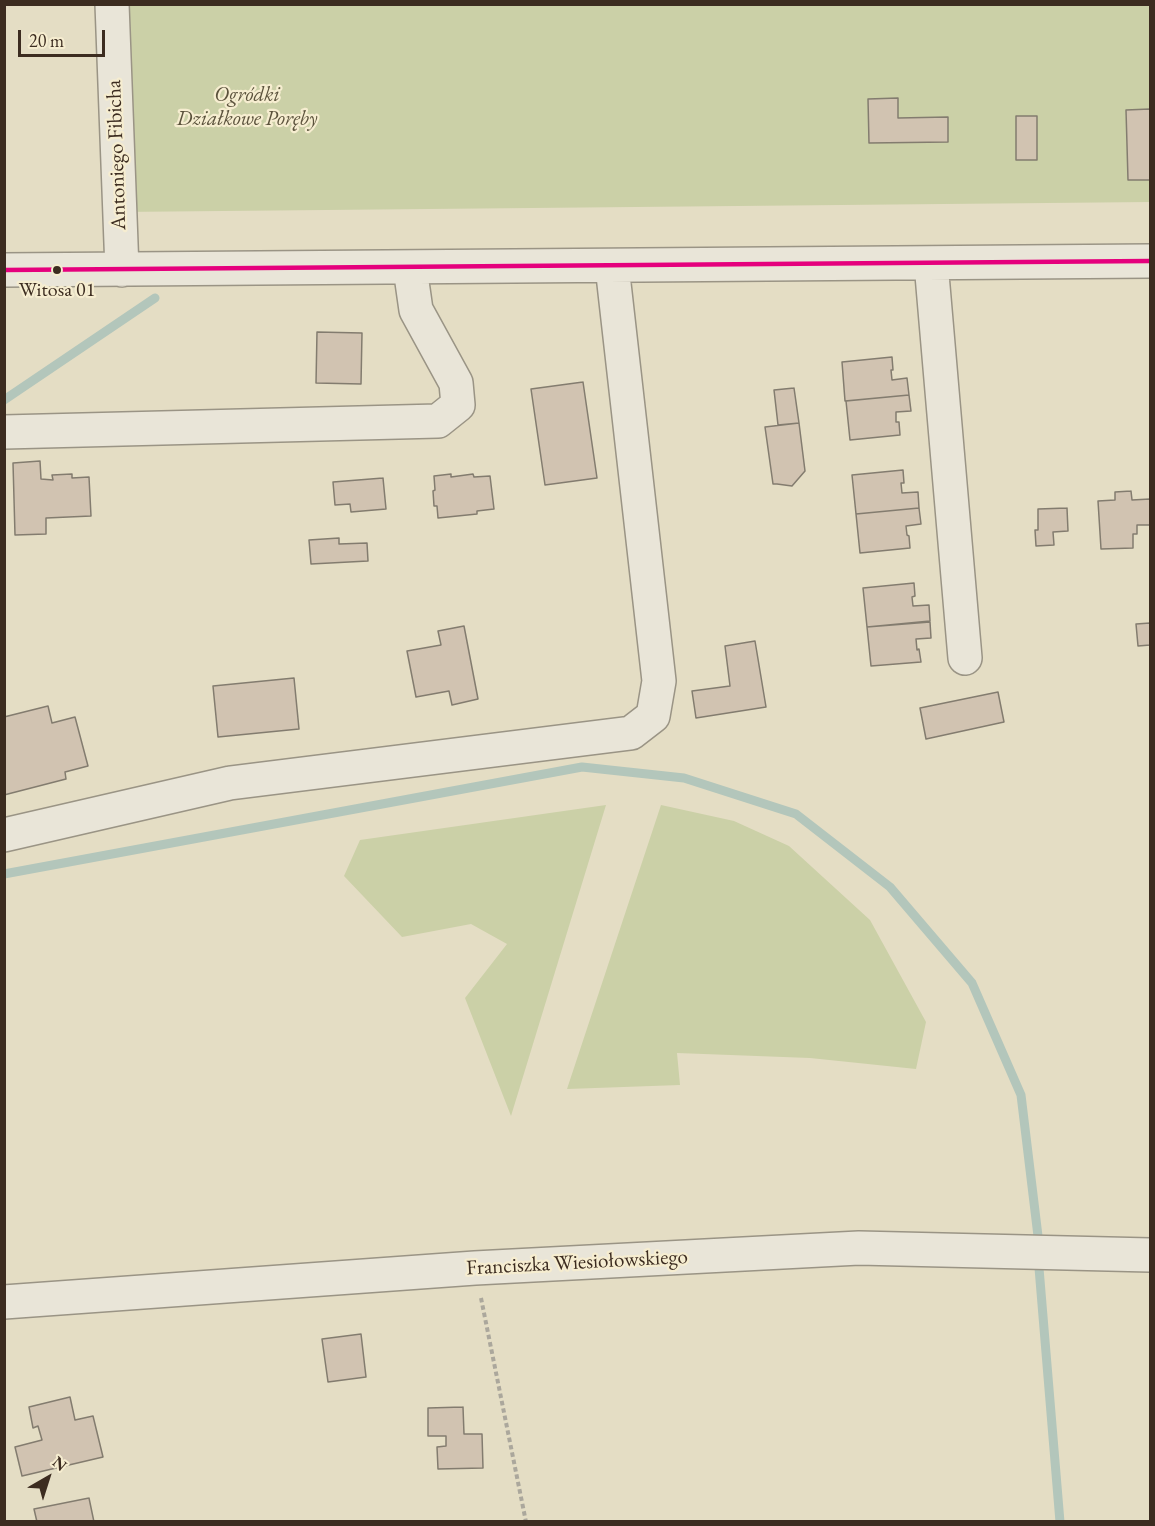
<!DOCTYPE html>
<html>
<head>
<meta charset="utf-8">
<style>
	body { margin:0 }
	#map { position:relative; width:1155px; height:1526px; overflow:hidden; background:#e4ddc4; font-family:"EB Garamond",serif }
	canvas { display:block }
	.frame { position:absolute; inset:0; border:6px solid #3c2c20; pointer-events:none }
	.north { position:absolute; left:18px; top:1448px; width:60px; height:60px; -webkit-text-stroke:4px #f6edd0; paint-order:stroke; rotate:39deg; font-size:16px; font-weight:700; line-height:24px; text-align:center; color:#3c2c20 }
	.north::after { content:''; display:block; margin:auto; width:21px; height:27px; background:#3c2c20; clip-path:polygon(50% 0,100% 100%,50% 72%,0 100%) }
	.scale { position:absolute; left:18px; top:30px; width:87px; height:27px; box-sizing:border-box; border:3px solid #3c2c20; border-top:0; padding-left:8px; font-size:18px; line-height:21px; white-space:nowrap; color:#3c2c20; -webkit-text-stroke:4px #f6edd0; paint-order:stroke }
</style>
</head>
<body>
<div id="map">
<canvas width="1155" height="1526"></canvas>
<div class="frame"></div>
<div class="north">N</div>
<div class="scale">20 m</div>
</div>
<script>
const c = document.querySelector('canvas').getContext('2d');
c.lineJoin = 'round';
function fillPath(path, color) {
  c.fillStyle = color;
  c.fill(path, 'evenodd');
}
function toPath(rows) {
  const path = new Path2D();
  for (const r of rows) {
    path.moveTo(r[0], r[1]);
    for (let i = 2; i < r.length; i += 2) path.lineTo(r[i], r[i + 1]);
  }
  return path;
}
function strokePath(path, color, width, dash) {
  c.strokeStyle = color;
  c.lineWidth = width;
  c.lineCap = dash ? 'butt' : 'round';
  c.setLineDash(dash || []);
  c.stroke(path);
}
function drawText(font, color, halo, rows, align = 'center') {
  c.font = font + ' "EB Garamond",serif';
  c.lineWidth = 4.5;
  c.setLineDash([]);
  c.textBaseline = 'middle';
  c.strokeStyle = halo;
  c.fillStyle = color;
  for (const [text, x, y, turn = 0] of rows) {
    c.save();
    c.translate(x, y);
    c.rotate((+turn || 0) * Math.PI / 180);
    c.textAlign = isNaN(turn) ? turn : align;
    if (halo) c.strokeText(text, 0, 0);
    c.fillText(text, 0, 0);
    c.restore();
  }
}
const green = toPath([
	[112,5,1150,5,1150,202,119,212],
	[606,805,511,1116,465,998,507,944,471,924,402,937,344,876,360,840],
	[661,805,734,821,789,846,870,920,926,1022,916,1069,810,1058,677,1053,680,1085,567,1089]
]);
const stream = toPath([
	[4,400,155,298],
	[4,874,582,767,684,778,796,814,890,887,972,983,1021,1095,1038,1236],
	[1039,1268,1060,1522]
]);
const building = toPath([
	[898,98,898,118,948,117,948,142,869,143,868,99,898,98],
	[1150,109,1150,180,1128,180,1126,110,1150,109],
	[1016,116,1037,116,1037,160,1016,160,1016,116],
	[317,332,362,333,361,384,316,383,317,332],
	[892,357,893,370,891,370,892,380,907,378,909,395,845,401,842,362,892,357],
	[583,382,597,478,545,485,531,389,583,382],
	[794,388,799,423,778,425,774,390,794,388],
	[909,395,911,411,896,412,896,422,899,422,900,435,850,440,846,401,909,395],
	[799,423,805,471,792,486,777,484,773,484,765,427,799,423],
	[40,461,41,479,53,480,52,475,72,474,72,478,89,477,91,516,46,518,46,534,15,535,13,463,40,461],
	[903,470,904,483,901,483,902,493,918,492,919,508,856,514,852,475,903,470],
	[451,474,451,477,473,474,474,477,490,476,494,509,477,511,477,514,438,518,437,506,434,506,433,491,435,490,434,476,451,474],
	[383,478,386,509,351,512,350,504,335,505,333,482,383,478],
	[1131,491,1132,500,1150,499,1150,525,1137,525,1137,534,1133,534,1133,548,1101,549,1098,501,1115,500,1115,492,1131,491],
	[919,508,921,524,906,526,907,535,909,536,910,548,860,553,856,514,919,508],
	[1067,508,1068,531,1053,532,1054,545,1036,546,1035,530,1038,530,1038,509,1067,508],
	[339,538,339,544,367,543,368,561,311,564,309,540,339,538],
	[914,583,915,596,912,597,913,606,929,605,930,621,867,627,863,588,914,583],
	[930,622,931,638,916,639,917,650,919,649,921,662,871,666,867,627,930,622],
	[1150,623,1150,645,1138,646,1136,624,1150,623],
	[464,626,478,699,452,705,449,691,416,697,407,651,441,645,438,631,464,626],
	[755,641,766,707,696,718,692,691,730,686,725,646,755,641],
	[294,678,299,729,218,737,213,686,294,678],
	[998,692,1004,722,926,739,920,708,998,692],
	[48,706,52,723,75,717,88,766,65,772,66,779,4,795,4,717,48,706],
	[361,1334,366,1377,328,1382,322,1339,361,1334],
	[70,1397,75,1420,93,1416,103,1457,22,1476,15,1447,42,1440,38,1426,33,1428,29,1407,70,1397],
	[463,1407,464,1434,482,1434,483,1468,438,1469,437,1447,446,1446,446,1436,428,1436,428,1408,463,1407],
	[89,1498,94,1522,37,1522,34,1509,89,1498]
]);
const path = toPath([
	[481,1298,526,1522]
]);
const minor = toPath([
	[112,4,122,270],
	[931,263,965,658],
	[4,270,1150,261],
	[4,432,438,421,458,405,456,383,416,310,410,268],
	[4,835,230,783,631,733,653,716,659,681,612,266],
	[4,1302,475,1268,859,1248,1150,1255]
]);
const bus1 = toPath([
	[4,270,1150,261]
]);
const markers = [
	[57,270,5,"#3c2c20"]
];
const busNames = [
	["Witosa 01",57,291]
];
const parkNames = [
	["Ogródki",247,95],
	["Działkowe Poręby",247,119]
];
const streetNames = [
	["Antoniego Fibicha",117,155,-92],
	["Franciszka Wiesiołowskiego",577,1263,-3]
];
fillPath(green, '#cbd0a7');
strokePath(stream, '#b3c6bb', 9);
fillPath(building, '#d1c3b1');
strokePath(building, '#837c6f', 1.5);
strokePath(minor, '#9a9485', 36);
strokePath(path, '#aba79c', 4, [4.5, 3]);
strokePath(minor, '#e9e5d8', 33);
strokePath(bus1, '#e5007d', 4.5);
for (const [x, y, r, color] of markers) {
  const dot = new Path2D();
  dot.arc(x, y, r, 0, 2 * Math.PI);
  c.fillStyle = color;
  c.fill(dot);
  strokePath(dot, '#f6edd0', 2);
}
drawText('20px', '#3c2c20', '#f6edd0', busNames);
drawText('italic 21px', '#5b523c', '#f6edd0', parkNames);
drawText('21px', '#3c2c20', '#f6edd0', streetNames);
</script>
</body>
</html>
